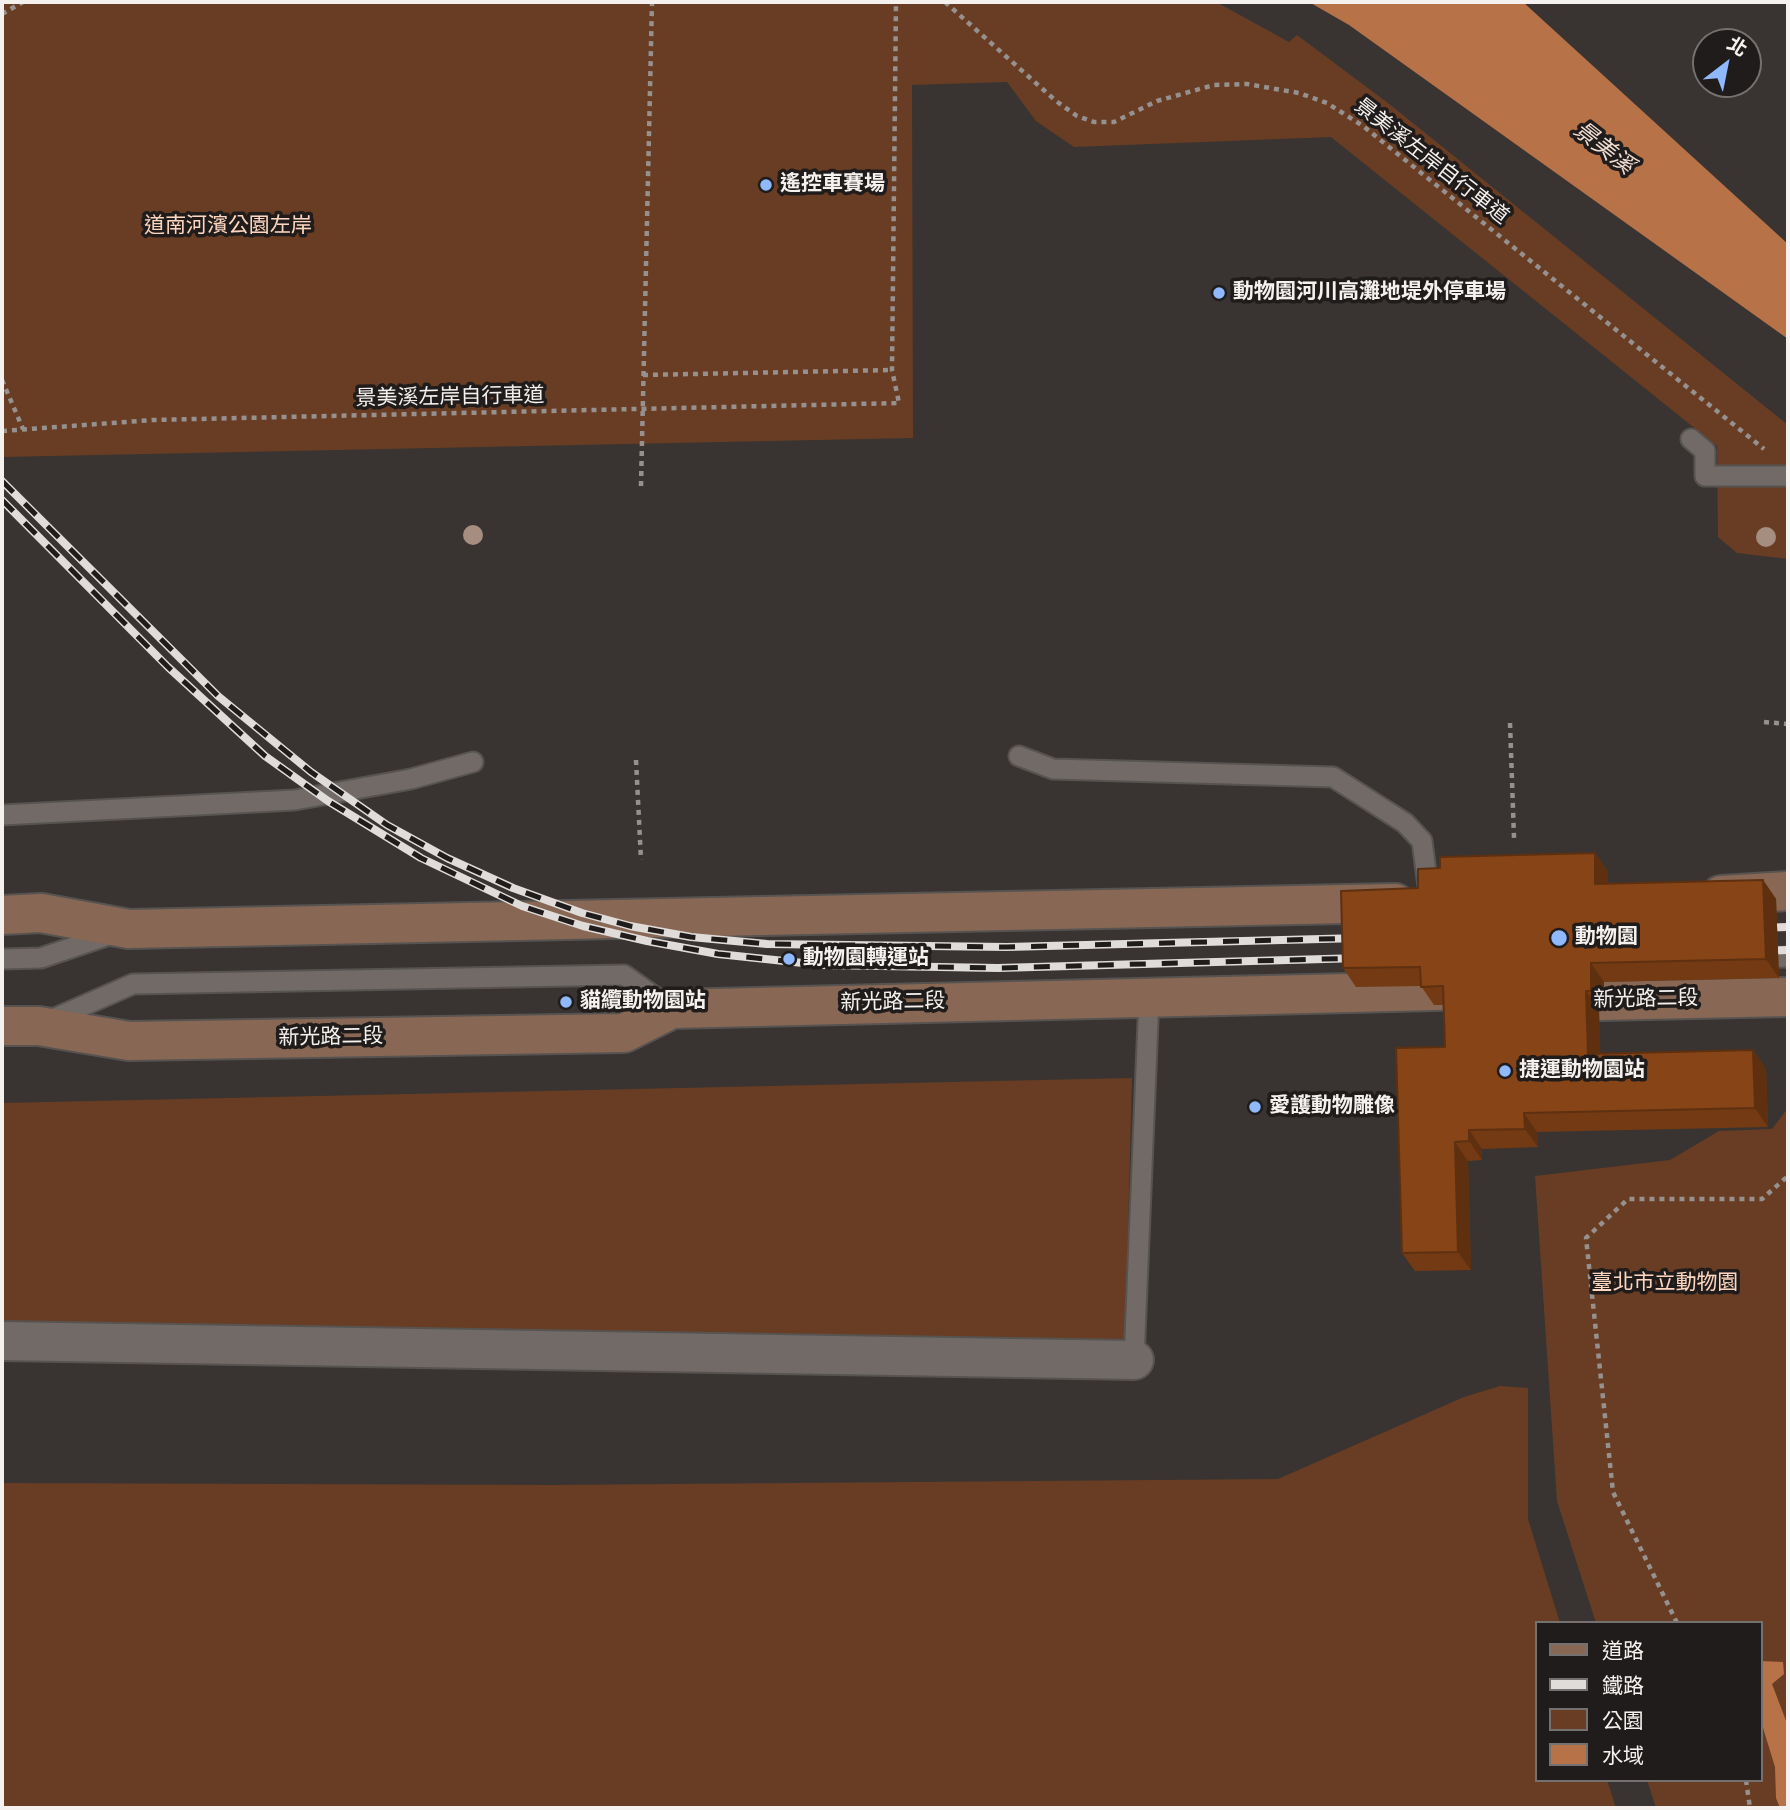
<!DOCTYPE html>
<html>
<head>
<meta charset="utf-8">
<style>
	body { margin:0 }
	#map { position:relative; width:1790px; height:1810px; overflow:hidden; background:#393431; font-family:Poppins,"Noto Sans TC",sans-serif }
	canvas { display:block }
	.frame { position:absolute; inset:0; border:4px solid #f5f1ef; pointer-events:none }
	.legend { position:absolute; left:1535px; top:1621px; width:228px; height:161px; box-sizing:border-box; background:#1f1c1b; border:2px solid #757170; margin:0; padding:9px 12px; list-style:none; font-size:21px; color:#f5f1ef }
	.legend li { display:flex; align-items:center; gap:14px; height:35px }
	.legend b { width:35px; border:2px solid #757170 }
	.north { position:absolute; left:1692px; top:28px; width:70px; height:70px; box-sizing:border-box; background:#1f1c1b; border:2px solid #757170; border-radius:50%; rotate:32deg; font-size:19px; font-weight:700; line-height:28px; text-align:center; color:#f5f1ef }
	.north::after { content:''; display:block; margin:auto; width:24px; height:32px; background:#90b8fd; clip-path:polygon(50% 0,100% 100%,50% 72%,0 100%) }
</style>
</head>
<body>
<div id="map">
<canvas width="1790" height="1810"></canvas>
<div class="frame"></div>
<ul class="legend">
<li><b style="height:9px;background:#886854"></b>道路</li>
<li><b style="height:9px;background:#e0dcda"></b>鐵路</li>
<li><b style="height:19px;background:#693d23"></b>公園</li>
<li><b style="height:19px;background:#b87248"></b>水域</li>
</ul>
<div class="north">北</div>
</div>
<script>
const c = document.querySelector('canvas').getContext('2d');
c.lineJoin = 'round';
function fillPath(path, color) {
  c.fillStyle = color;
  c.fill(path, 'evenodd');
}
function toPath(rows) {
  const path = new Path2D();
  for (const r of rows) {
    path.moveTo(r[0], r[1]);
    for (let i = 2; i < r.length; i += 2) path.lineTo(r[i], r[i + 1]);
  }
  return path;
}
function strokePath(path, color, width, dash) {
  c.strokeStyle = color;
  c.lineWidth = width;
  c.lineCap = dash ? 'butt' : 'round';
  c.setLineDash(dash || []);
  c.stroke(path);
}
function drawText(font, color, halo, rows, align = 'center') {
  c.font = font + ' Poppins,"Noto Sans TC",sans-serif';
  c.lineWidth = 7;
  c.setLineDash([]);
  c.textBaseline = 'middle';
  c.strokeStyle = halo;
  c.fillStyle = color;
  for (const [text, x, y, turn = 0] of rows) {
    c.save();
    c.translate(x, y);
    c.rotate((+turn || 0) * Math.PI / 180);
    c.textAlign = isNaN(turn) ? turn : align;
    if (halo) c.strokeText(text, 0, 0);
    c.fillText(text, 0, 0);
    c.restore();
  }
}
const green = toPath([
	[2,2,1216,2,1289,42,1297,35,1388,103,1788,425,1788,559,1737,553,1718,537,1717,446,1331,137,1074,147,1036,121,1007,82,912,85,913,438,2,457],
	[1132,1078,1125,1341,2,1322,2,1103],
	[1788,1108,1788,1808,1656,1808,1647,1780,1760,1780,1760,1623,1596,1623,1557,1501,1535,1176,1670,1160,1719,1131,1772,1129],
	[1500,1386,1528,1388,1528,1519,1560,1623,1536,1623,1536,1780,1607,1780,1616,1808,2,1808,2,1483,552,1485,1278,1479,1464,1397]
]);
const water = toPath([
	[1309,2,1523,2,1788,244,1788,339,1349,25],
	[1760,1661,1783,1662,1784,1674,1772,1684,1788,1726,1788,1808,1780,1808,1776,1798,1775,1767,1760,1718]
]);
const path = toPath([
	[945,2,1056,101,1077,116,1094,122,1114,122,1157,101,1214,85,1247,84,1299,93,1327,103,1363,126,1764,449],
	[2,14,23,2],
	[643,375,892,370],
	[2,380,23,429],
	[2,431,153,420,899,403,892,370,896,2],
	[641,486,652,2],
	[1764,722,1788,724],
	[1510,723,1514,838],
	[636,760,641,860],
	[1677,1623,1613,1492,1586,1238,1628,1199,1762,1199,1788,1176],
	[1746,1780,1750,1808]
]);
const lane = toPath([
	[1691,439,1705,451,1705,476,1788,476],
	[1019,756,1053,769,1333,777,1405,823,1422,841,1429,894],
	[2,815,295,800,411,779,473,762],
	[1754,958,1788,957],
	[2,959,41,958,115,933],
	[46,1022,133,984,624,975,672,1009],
	[1134,1360,1149,997]
]);
const street = toPath([
	[2,1341,1134,1360]
]);
const secondary = toPath([
	[1721,895,1788,891],
	[2,915,41,913,129,929,1395,903],
	[1552,1002,1788,997],
	[2,1026,39,1026,129,1041,624,1033,672,1009,1477,990]
]);
const rail = toPath([
	[2,481,218,696,311,772,387,825,447,858,513,888,582,913,630,926,691,937,767,944,1007,947,1361,938],
	[2,500,168,667,265,756,328,801,421,858,522,906,583,926,647,941,718,954,822,965,998,968,1361,958],
	[1757,928,1788,927],
	[1760,951,1788,950]
]);
const trees = [
	[473,535],
	[1766,537]
];
const wall = toPath([
	[1595,853,1608,872,1608,884,1763,880,1776,899,1779,978,1604,982,1604,1010,1599,1010,1600,1054,1753,1050,1766,1069,1768,1127,1537,1132,1538,1147,1482,1149,1482,1160,1468,1161,1471,1270,1415,1271,1402,1253,1445,1047,1444,1005,1434,1005,1421,986,1356,987,1343,968,1418,888,1440,868]
]);
const shadedWall = toPath([
	[1595,853,1608,872,1608,903,1595,884],
	[1763,880,1776,899,1779,978,1766,959],
	[1591,963,1604,982,1604,1010,1591,991],
	[1586,991,1599,1010,1601,1073,1588,1054],
	[1753,1050,1766,1069,1768,1127,1755,1108],
	[1524,1113,1537,1132,1538,1147,1525,1129],
	[1469,1130,1482,1149,1482,1160,1469,1141],
	[1455,1142,1468,1161,1471,1270,1458,1252]
]);
const building = toPath([
	[1595,853,1595,884,1763,880,1766,959,1591,963,1591,991,1586,991,1588,1054,1753,1050,1755,1108,1524,1113,1525,1129,1469,1130,1469,1141,1455,1142,1458,1252,1402,1253,1396,1048,1445,1047,1443,986,1421,987,1420,967,1343,968,1341,891,1418,888,1418,869,1440,868,1440,857,1595,853]
]);
const markers = [
	[766,185,7,"#90b8fd"],
	[1219,293,7,"#90b8fd"],
	[1559,938,9,"#90b8fd"],
	[789,959,7,"#90b8fd"],
	[566,1002,7,"#90b8fd"],
	[1505,1071,7,"#90b8fd"],
	[1255,1107,7,"#90b8fd"]
];
const streetNames = [
	["景美溪左岸自行車道",1431,162,38],
	["景美溪左岸自行車道",450,398,-1],
	["新光路二段",1646,1000,-1],
	["新光路二段",893,1003,-1],
	["新光路二段",331,1038,-1]
];
const poiNames = [
	["遙控車賽場",780,185],
	["動物園河川高灘地堤外停車場",1233,293],
	["動物園",1575,938],
	["動物園轉運站",803,959],
	["貓纜動物園站",580,1002],
	["捷運動物園站",1519,1071],
	["愛護動物雕像",1269,1107]
];
const parkNames = [
	["道南河濱公園左岸",228,227],
	["臺北市立動物園",1665,1284]
];
const waterNames = [
	["景美溪",1603,149,38]
];
fillPath(green, '#693d23');
fillPath(water, '#b87248');
strokePath(lane, '#575351', 23);
strokePath(street, '#575351', 42);
strokePath(secondary, '#575351', 42);
strokePath(path, '#96918f', 4.5, [5, 5]);
strokePath(lane, '#716a67', 19);
strokePath(street, '#716a67', 38);
strokePath(secondary, '#886854', 38);
strokePath(rail, '#e0dcda', 8);
strokePath(rail, '#1f1c1b', 5, [16]);
c.fillStyle = '#a58d80';
for (const [x, y] of trees) {
  c.beginPath();
  c.arc(x, y, 10, 0, 2 * Math.PI);
  c.fill();
}
fillPath(wall, '#733a14');
fillPath(shadedWall, '#5e3010');
fillPath(building, '#864417');
strokePath(building, '#5e3010', 2);
for (const [x, y, r, color] of markers) {
  const dot = new Path2D();
  dot.arc(x, y, r, 0, 2 * Math.PI);
  c.fillStyle = color;
  c.fill(dot);
  strokePath(dot, '#1f1c1b', 2.5);
}
drawText('21px', '#f5f1ef', '#1f1c1b', streetNames);
drawText('bold 21px', '#f5f1ef', '#1f1c1b', poiNames, 'left');
drawText('21px', '#fed6c0', '#1f1c1b', parkNames);
drawText('italic 23px', '#f1ddd2', '#1f1c1b', waterNames);
</script>
</body>
</html>
